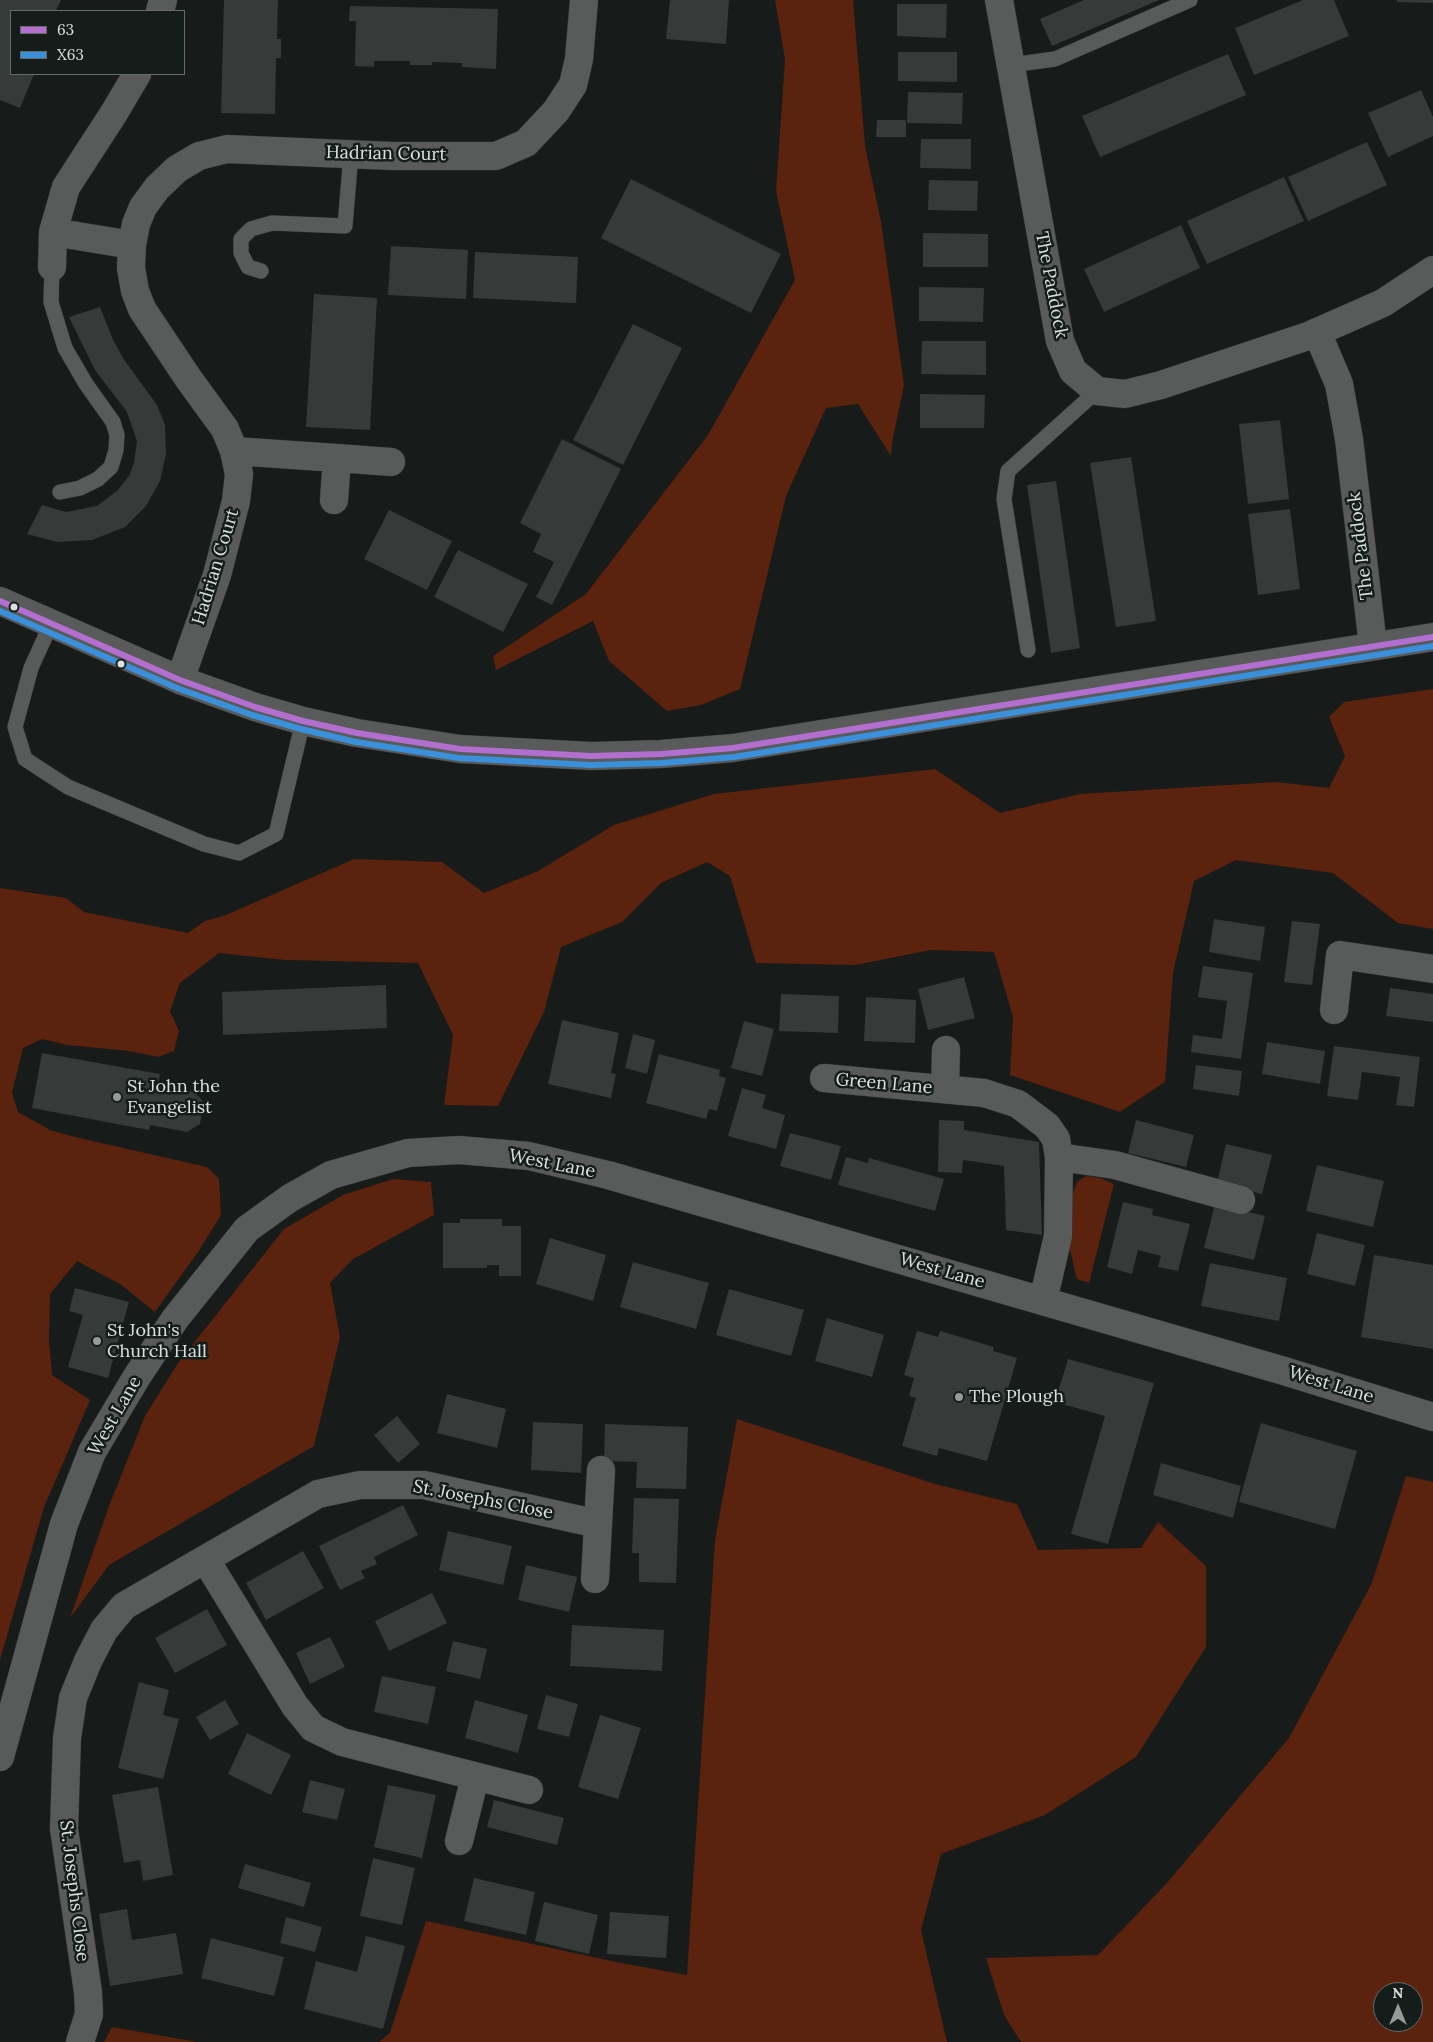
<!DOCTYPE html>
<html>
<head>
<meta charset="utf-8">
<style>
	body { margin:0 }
	#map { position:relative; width:1433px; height:2042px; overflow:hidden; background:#171b19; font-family:Lora,serif }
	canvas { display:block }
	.legend { position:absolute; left:10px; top:10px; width:175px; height:65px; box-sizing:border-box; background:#151d1a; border:1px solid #646b68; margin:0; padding:6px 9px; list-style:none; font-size:15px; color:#dae0dd }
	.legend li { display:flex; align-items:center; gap:10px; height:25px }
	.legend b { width:25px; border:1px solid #646b68 }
	.north { position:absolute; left:1373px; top:1982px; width:50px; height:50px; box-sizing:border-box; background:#151d1a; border:1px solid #646b68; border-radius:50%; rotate:0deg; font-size:14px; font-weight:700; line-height:20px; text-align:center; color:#dae0dd }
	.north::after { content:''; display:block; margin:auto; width:18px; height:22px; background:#969b98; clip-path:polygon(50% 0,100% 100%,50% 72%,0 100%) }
</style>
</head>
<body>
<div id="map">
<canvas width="1433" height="2042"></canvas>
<ul class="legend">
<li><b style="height:6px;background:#b36fd0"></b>63</li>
<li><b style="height:6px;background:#3a90db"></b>X63</li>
</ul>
<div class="north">N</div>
</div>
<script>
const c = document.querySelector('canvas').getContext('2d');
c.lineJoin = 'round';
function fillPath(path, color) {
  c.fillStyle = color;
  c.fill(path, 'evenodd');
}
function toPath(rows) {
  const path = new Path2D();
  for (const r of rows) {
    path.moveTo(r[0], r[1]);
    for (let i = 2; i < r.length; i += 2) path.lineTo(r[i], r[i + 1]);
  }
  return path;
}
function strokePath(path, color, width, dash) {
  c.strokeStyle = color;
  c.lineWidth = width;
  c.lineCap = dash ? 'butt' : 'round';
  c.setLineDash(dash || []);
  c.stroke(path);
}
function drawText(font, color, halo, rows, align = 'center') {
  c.font = font + ' Lora,serif';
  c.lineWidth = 5;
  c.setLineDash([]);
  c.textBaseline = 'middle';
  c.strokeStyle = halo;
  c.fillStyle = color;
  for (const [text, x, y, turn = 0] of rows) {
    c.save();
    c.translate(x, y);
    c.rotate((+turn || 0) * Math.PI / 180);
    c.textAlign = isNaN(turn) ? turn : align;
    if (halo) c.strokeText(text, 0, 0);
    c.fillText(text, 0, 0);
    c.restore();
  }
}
const green = toPath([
	[775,0,853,0,865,146,881,222,904,385,892,443,891,456,858,404,826,408,786,496,740,689,701,705,667,711,609,661,593,621,496,670,493,656,586,594,708,435,795,280,776,191,785,59],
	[1433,689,1433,929,1398,923,1333,873,1236,860,1194,881,1173,973,1165,1082,1120,1112,1010,1075,1013,1017,994,952,931,950,855,965,756,963,730,876,707,862,661,883,622,922,561,947,544,1012,498,1106,444,1105,453,1035,418,963,285,960,219,953,180,983,170,1011,179,1031,174,1051,158,1057,129,1051,67,1045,42,1039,23,1048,12,1093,18,1112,50,1130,75,1137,207,1167,219,1179,221,1215,198,1252,155,1312,120,1284,77,1261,50,1294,49,1340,52,1375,90,1400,44,1507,0,1660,0,888,66,898,84,912,188,933,205,921,226,915,354,859,442,862,484,893,538,871,614,825,714,794,935,769,1000,813,1080,794,1276,782,1329,788,1345,756,1329,717,1344,702],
	[1086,1176,1100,1178,1114,1184,1089,1283,1077,1279,1069,1246,1069,1225,1073,1193,1077,1182],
	[393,1179,431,1182,434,1215,353,1259,330,1283,340,1337,314,1446,109,1565,70,1618,109,1506,145,1416,178,1363,284,1229,343,1195],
	[737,1419,935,1484,1017,1504,1038,1550,1141,1548,1158,1522,1206,1566,1206,1647,1136,1757,1045,1815,941,1854,921,1930,947,2042,379,2042,390,2033,426,1921,621,1963,687,1975,715,1540],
	[1406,1476,1433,1482,1433,2042,1021,2042,1004,2015,986,1958,1098,1955,1166,1884,1289,1738,1372,1583],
	[1383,1992,1413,1992,1413,2022,1383,2022],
	[112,2027,197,2042,104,2042]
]);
const building = toPath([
	[0,0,61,0,56,11,11,11,11,74,34,74,20,108,0,100],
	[224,0,278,0,277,39,281,39,281,58,276,58,275,114,221,113],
	[670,0,729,0,726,44,666,39],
	[1084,0,1159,0,1052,46,1040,19],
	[1303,0,1334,0,1349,36,1254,75,1235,28],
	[1397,0,1433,0,1433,3,1397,2],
	[897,4,947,4,946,38,897,36],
	[350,6,498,9,496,69,462,67,462,63,432,62,432,65,410,65,410,61,374,61,374,67,355,66,356,21,349,21],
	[898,52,957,52,957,82,898,81],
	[1228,54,1246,95,1100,157,1082,116],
	[1421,90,1433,117,1433,136,1388,157,1368,113],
	[908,92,963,93,962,124,907,123],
	[877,120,906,120,906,137,876,137],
	[921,139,971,139,971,169,920,168],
	[1367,142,1387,185,1308,221,1288,177],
	[1284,177,1304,221,1207,264,1187,221],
	[631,179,781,254,751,313,601,238],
	[929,180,978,181,977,211,928,210],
	[1181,225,1200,268,1104,312,1084,269],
	[923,233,988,234,988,267,923,267],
	[391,246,468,250,466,299,388,295],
	[475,252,578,257,576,303,473,298],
	[919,287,984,288,983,322,919,321],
	[314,294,377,298,370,430,306,427],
	[100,307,113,340,125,361,157,405,165,425,166,454,160,481,146,506,125,527,92,540,57,542,27,534,42,505,66,512,97,506,118,490,129,476,134,463,137,441,127,412,95,370,69,317],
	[633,324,682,348,623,465,573,440],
	[922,341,986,341,986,375,921,374],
	[920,394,985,395,984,428,920,428],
	[1280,420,1289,499,1248,504,1239,424],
	[562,439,621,469,552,605,536,597,554,562,533,552,541,534,520,523],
	[1131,457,1156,621,1116,627,1090,463],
	[1056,481,1080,648,1051,653,1027,485],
	[1290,509,1300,589,1258,595,1248,514],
	[389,510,452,541,427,590,364,559],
	[458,550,528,584,503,632,434,597],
	[1214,919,1265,927,1260,961,1209,952],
	[1292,921,1320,924,1312,985,1284,982],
	[1203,966,1253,973,1241,1059,1191,1052,1193,1035,1222,1039,1227,1001,1198,997],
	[964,977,975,1018,928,1030,918,989],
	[386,985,387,1028,223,1035,222,992],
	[1390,988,1433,994,1433,1022,1386,1016],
	[781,994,839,996,838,1033,779,1031],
	[866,997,916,1000,915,1043,864,1041],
	[562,1020,619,1033,611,1073,616,1074,611,1098,548,1084],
	[744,1021,774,1029,762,1076,731,1068],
	[633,1034,655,1040,647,1074,625,1068],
	[1267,1042,1325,1051,1320,1084,1262,1074],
	[1334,1046,1420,1057,1414,1107,1396,1105,1400,1077,1362,1072,1358,1100,1327,1096],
	[42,1053,160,1074,158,1085,194,1092,204,1102,200,1124,187,1132,150,1125,149,1130,32,1108],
	[659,1054,720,1070,719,1076,726,1078,717,1111,709,1109,706,1119,646,1103],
	[1196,1065,1242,1071,1239,1096,1193,1089],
	[742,1088,766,1095,762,1108,785,1115,776,1149,728,1136],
	[939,1120,964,1121,964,1130,1039,1142,1042,1235,1006,1230,1004,1166,963,1160,962,1173,938,1172],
	[1136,1120,1194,1135,1186,1167,1128,1153],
	[790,1133,841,1146,831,1180,780,1166],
	[1226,1144,1272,1155,1262,1194,1217,1183],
	[846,1157,868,1163,869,1158,944,1179,935,1211,838,1185],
	[1317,1165,1384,1181,1373,1227,1306,1211],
	[1123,1202,1153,1209,1152,1215,1190,1224,1178,1271,1158,1267,1161,1256,1138,1250,1132,1274,1107,1267],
	[1215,1204,1265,1216,1254,1260,1204,1248],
	[460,1219,502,1219,502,1226,521,1226,521,1276,499,1276,499,1265,487,1265,487,1268,443,1268,443,1223,460,1223],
	[1317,1233,1365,1245,1355,1286,1307,1274],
	[550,1238,606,1255,593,1301,536,1284],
	[1374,1255,1433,1265,1433,1349,1361,1337],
	[633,1262,709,1283,696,1329,620,1307],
	[1210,1263,1287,1278,1279,1321,1201,1306],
	[75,1288,129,1302,108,1378,68,1367,83,1315,69,1311],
	[729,1289,804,1310,791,1356,716,1335],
	[827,1318,884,1335,872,1377,815,1361],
	[917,1331,938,1337,940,1331,994,1347,993,1351,1017,1358,987,1461,939,1448,937,1456,902,1446,916,1398,909,1396,914,1378,904,1375],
	[1068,1359,1154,1383,1108,1544,1071,1534,1105,1416,1055,1402],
	[447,1394,506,1409,497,1448,437,1433],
	[397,1416,420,1444,398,1463,374,1435],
	[533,1422,583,1424,581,1473,531,1470],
	[1261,1423,1357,1451,1335,1529,1239,1502],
	[605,1424,688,1427,686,1489,636,1488,637,1462,604,1461],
	[1161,1463,1241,1486,1233,1518,1153,1495],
	[634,1498,679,1499,676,1583,639,1582,639,1553,632,1553],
	[403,1505,418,1535,374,1557,377,1564,361,1571,365,1578,340,1590,319,1546],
	[448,1531,512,1546,503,1585,439,1570],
	[303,1551,324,1588,266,1620,246,1583],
	[526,1565,577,1577,569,1612,518,1600],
	[432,1593,447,1623,389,1651,375,1621],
	[207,1609,227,1645,175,1673,155,1638],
	[572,1625,664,1630,662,1671,570,1666],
	[330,1637,345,1667,310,1684,296,1653],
	[453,1641,487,1649,480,1679,446,1671],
	[382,1676,436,1687,428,1724,374,1712],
	[139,1682,169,1690,163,1715,179,1719,163,1779,118,1768],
	[546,1695,578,1704,569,1737,537,1729],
	[225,1700,239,1724,210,1740,196,1717],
	[475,1700,528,1715,518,1753,465,1738],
	[600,1715,641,1728,618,1799,578,1787],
	[247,1733,291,1755,271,1795,228,1774],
	[310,1780,345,1789,337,1820,302,1812],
	[388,1785,436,1795,422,1858,374,1847],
	[158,1787,173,1875,143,1881,140,1860,124,1863,112,1795],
	[494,1800,564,1818,557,1845,487,1827],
	[373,1858,415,1868,402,1925,360,1916],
	[245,1864,311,1883,304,1907,238,1888],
	[474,1878,535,1892,526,1935,464,1921],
	[544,1902,598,1915,589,1954,535,1941],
	[127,1909,132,1940,176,1933,183,1974,110,1986,99,1914],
	[610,1912,669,1916,666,1958,607,1954],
	[286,1917,322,1927,315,1952,280,1943],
	[366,1936,405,1946,383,2029,304,2009,316,1961,357,1972],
	[211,1938,284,1957,274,1996,201,1978]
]);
const lane = toPath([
	[1011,65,1055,59,1190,0],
	[52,267,51,302,65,348,86,384,113,422,117,435,116,450,111,467,98,479,80,488,60,492],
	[261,271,248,267,241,253,241,239,251,229,272,223,345,226,351,154],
	[51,624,31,668,15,727,25,759,68,787,204,844,239,853,276,834,303,721],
	[1028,650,1004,499,1008,471,1097,391]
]);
const street = toPath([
	[999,0,1060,341,1073,371,1097,391,1125,394,1161,385,1308,336,1383,303,1433,270],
	[160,11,163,0],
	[53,232,132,245],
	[52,267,53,232,66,187,114,113,137,74],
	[1317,332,1339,384,1349,439,1373,646],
	[234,451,337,458],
	[334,500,337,458,391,462],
	[180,680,217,575,236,501,239,474,234,451,225,429,188,378,142,309,135,291,131,268,132,245,136,224,143,207,157,188,177,169,199,156,227,149,393,156,496,156,526,143,556,111,573,85,579,59,584,0],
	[1334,1010,1340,955,1433,969],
	[824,1078,984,1093,1018,1104,1047,1126,1056,1139,1059,1157,1058,1236,1043,1301],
	[945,1089,946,1050],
	[1059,1157,1115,1165,1241,1200],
	[206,1560,295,1706,313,1728,342,1742,529,1790],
	[595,1579,601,1470],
	[459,1841,475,1777],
	[80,2042,89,2014,88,1992,64,1829,67,1738,73,1698,88,1661,104,1630,124,1606,318,1494,360,1485,424,1485,598,1524]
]);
const secondary = toPath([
	[0,601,180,680,255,707,303,721,357,733,460,749,591,756,661,754,733,748,1433,637],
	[0,1757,64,1524,92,1452,136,1378,175,1319,247,1229,290,1198,331,1175,408,1153,459,1150,529,1156,608,1175,1284,1371,1433,1417]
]);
const bus1 = toPath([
	[0,601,180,680,255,707,303,721,357,733,460,749,591,756,661,754,733,748,1433,637]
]);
const bus2 = toPath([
	[0,611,177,688,252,715,301,729,356,742,459,758,591,765,662,763,734,757,1433,646]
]);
const markers = [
	[14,607,4.5,"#dae0dd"],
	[121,664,4.5,"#dae0dd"],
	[117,1097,5,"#969b98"],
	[97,1341,5,"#969b98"],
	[959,1397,5,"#969b98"]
];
const streetNames = [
	["Hadrian Court",386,154,1],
	["The Paddock",1051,285,79],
	["The Paddock",1361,546,-97],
	["Hadrian Court",216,567,-73],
	["Green Lane",884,1084,5],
	["West Lane",552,1164,11],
	["West Lane",942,1271,16],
	["West Lane",1331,1385,17],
	["West Lane",115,1416,-60],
	["St. Josephs Close",483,1500,11],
	["St. Josephs Close",74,1891,83]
];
const poiNames = [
	["St John the",127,1087],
	["Evangelist",127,1108],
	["St John's",107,1331],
	["Church Hall",107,1352],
	["The Plough",969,1397]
];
fillPath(green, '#5b220e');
fillPath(building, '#363a38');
strokePath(lane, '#323533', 16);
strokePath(street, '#323533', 29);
strokePath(secondary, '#323533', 29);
strokePath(lane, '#585b5a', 15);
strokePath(street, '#585b5a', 28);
strokePath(secondary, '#585b5a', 28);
strokePath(bus1, '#b36fd0', 6);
strokePath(bus2, '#3a90db', 6);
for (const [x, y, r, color] of markers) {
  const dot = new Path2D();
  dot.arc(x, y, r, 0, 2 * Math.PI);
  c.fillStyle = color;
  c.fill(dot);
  strokePath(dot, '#151d1a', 2);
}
drawText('18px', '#dae0dd', '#151d1a', streetNames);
drawText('18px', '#dae0dd', '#151d1a', poiNames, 'left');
</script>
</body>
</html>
